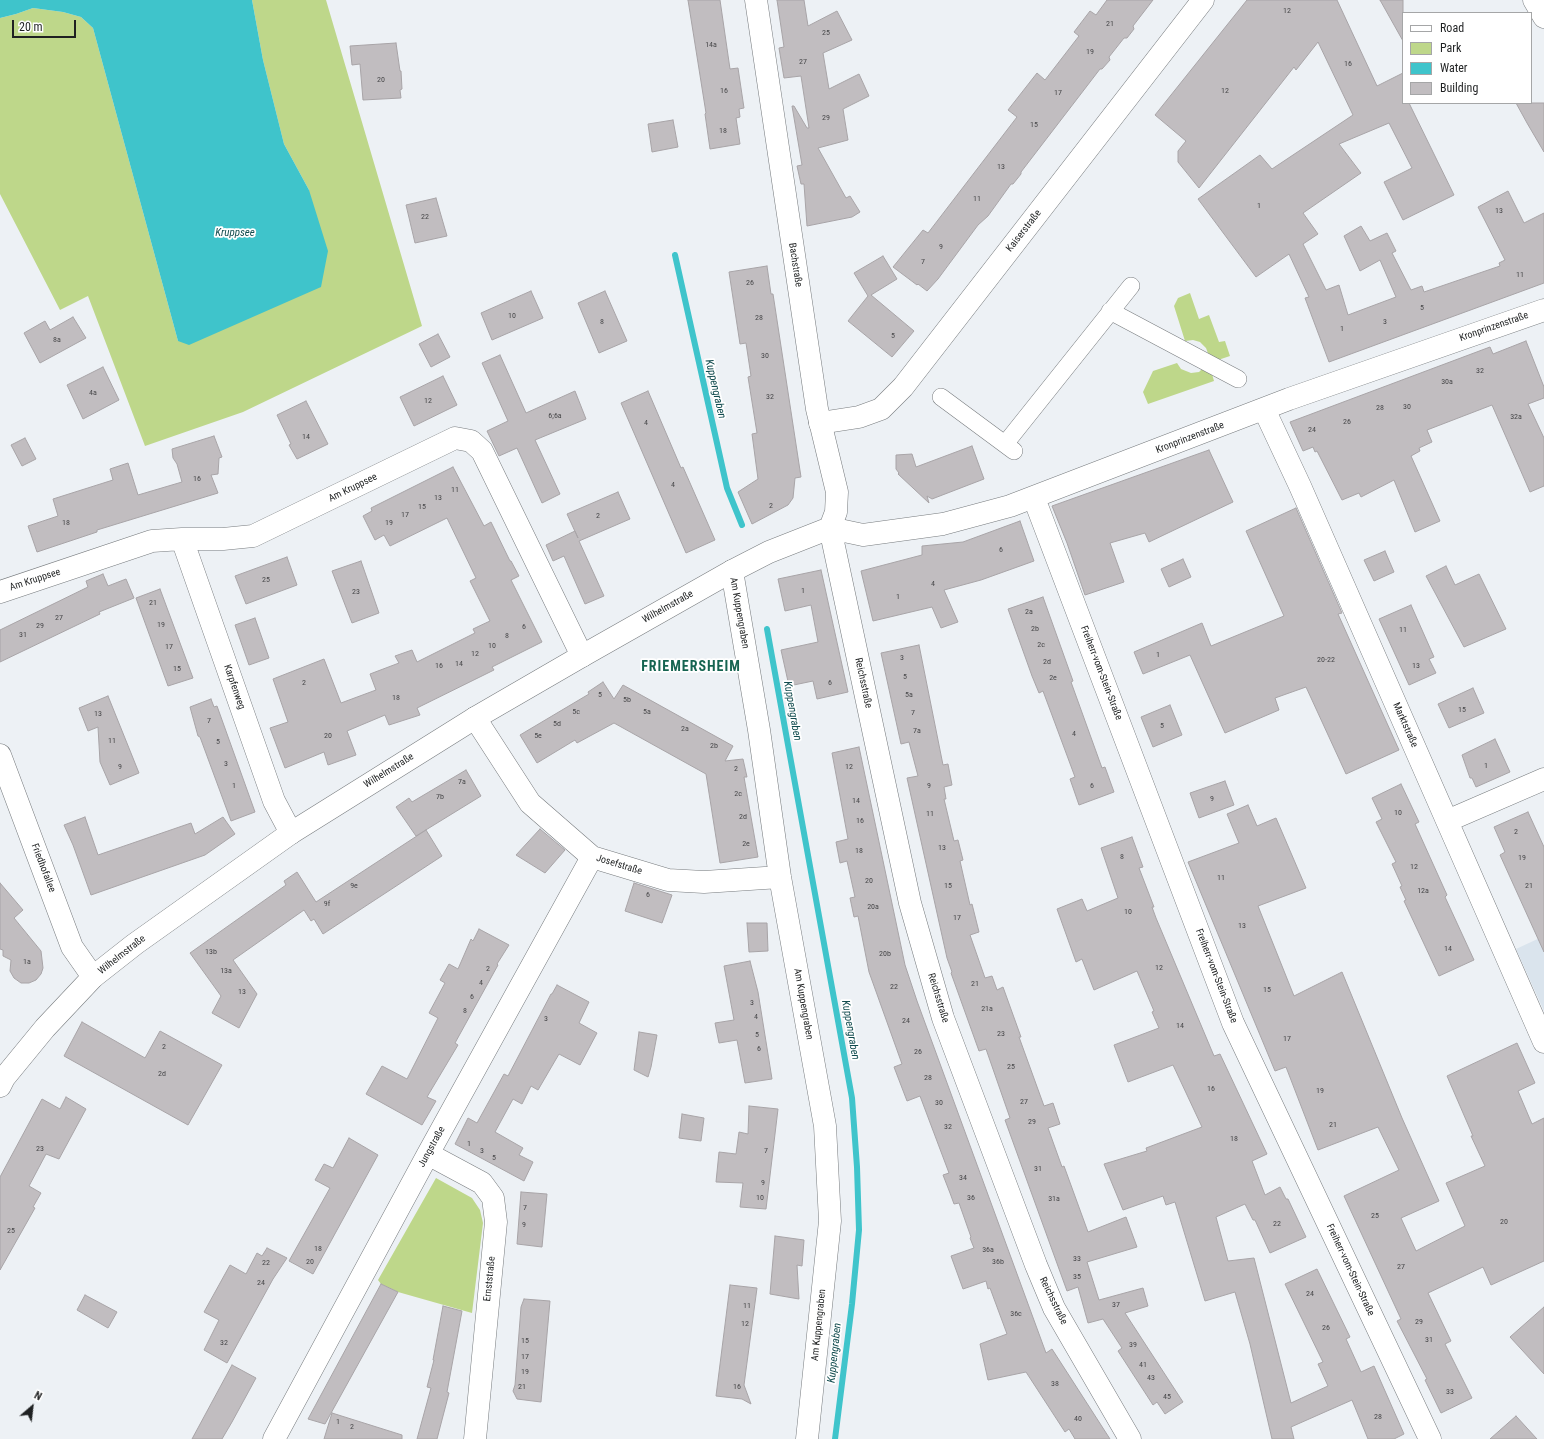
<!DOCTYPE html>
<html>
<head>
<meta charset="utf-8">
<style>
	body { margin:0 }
	#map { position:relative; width:1544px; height:1439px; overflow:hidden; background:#edf1f5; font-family:"Roboto Condensed",sans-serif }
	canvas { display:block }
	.legend { position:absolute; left:1402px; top:12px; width:130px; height:92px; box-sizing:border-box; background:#fff; border:1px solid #a5a6a7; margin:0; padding:5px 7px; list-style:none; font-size:12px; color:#1f2122 }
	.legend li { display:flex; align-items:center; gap:8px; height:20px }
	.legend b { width:20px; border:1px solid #a5a6a7 }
	.north { position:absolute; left:12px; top:1387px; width:40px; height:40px; -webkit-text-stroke:3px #fff; paint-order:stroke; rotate:28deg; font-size:11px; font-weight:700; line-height:16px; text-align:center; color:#1f2122 }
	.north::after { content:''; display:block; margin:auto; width:14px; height:18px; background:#1f2122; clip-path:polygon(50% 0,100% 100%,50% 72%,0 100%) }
	.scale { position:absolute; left:12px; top:20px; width:64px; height:18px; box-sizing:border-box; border:2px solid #1f2122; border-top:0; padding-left:5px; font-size:12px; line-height:14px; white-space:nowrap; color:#1f2122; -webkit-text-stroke:3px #fff; paint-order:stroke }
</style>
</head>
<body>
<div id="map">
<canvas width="1544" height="1439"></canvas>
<ul class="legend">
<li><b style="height:5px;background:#fff"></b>Road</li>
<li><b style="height:11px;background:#bed78a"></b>Park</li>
<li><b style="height:11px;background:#3fc4cb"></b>Water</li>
<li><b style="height:11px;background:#c1bdc0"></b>Building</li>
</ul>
<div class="north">N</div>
<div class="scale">20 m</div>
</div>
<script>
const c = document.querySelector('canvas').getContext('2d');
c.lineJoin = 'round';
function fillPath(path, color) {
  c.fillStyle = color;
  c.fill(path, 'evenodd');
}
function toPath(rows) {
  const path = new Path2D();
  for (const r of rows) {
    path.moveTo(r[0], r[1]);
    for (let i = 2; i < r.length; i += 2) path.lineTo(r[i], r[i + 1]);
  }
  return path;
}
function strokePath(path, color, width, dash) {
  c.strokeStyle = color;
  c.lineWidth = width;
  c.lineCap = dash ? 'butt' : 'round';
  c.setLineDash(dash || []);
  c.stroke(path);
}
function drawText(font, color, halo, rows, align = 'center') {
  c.font = font + ' "Roboto Condensed",sans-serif';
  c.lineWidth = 3.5;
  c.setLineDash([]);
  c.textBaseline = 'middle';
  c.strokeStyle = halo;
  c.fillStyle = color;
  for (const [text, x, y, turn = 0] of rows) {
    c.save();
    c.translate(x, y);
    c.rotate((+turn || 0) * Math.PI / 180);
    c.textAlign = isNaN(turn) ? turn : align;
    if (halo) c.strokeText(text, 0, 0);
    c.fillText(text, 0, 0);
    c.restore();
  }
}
const built = toPath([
	[1544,936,1544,1011,1516,949]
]);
const green = toPath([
	[252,0,326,0,422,326,243,412,145,446,88,296,60,310,0,194,0,18,16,14,33,8,63,12,81,17,93,28,178,341,309,190,284,144,263,60],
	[1190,293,1199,319,1209,315,1219,342,1225,341,1230,356,1218,360,1209,356,1206,348,1200,342,1193,340,1185,341,1174,306,1178,298],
	[1177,363,1181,369,1191,373,1199,372,1202,369,1212,374,1214,381,1148,404,1143,392,1153,371],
	[436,1178,472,1198,480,1210,483,1223,472,1313,398,1292,381,1284,378,1280]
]);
const water = toPath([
	[0,0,252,0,263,60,284,144,309,190,328,251,321,287,189,345,178,341,93,28,81,17,63,12,33,8,16,14,0,18]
]);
const stream = toPath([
	[675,255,727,488,742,525],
	[767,629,852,1098,857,1167,859,1230,852,1304,835,1439]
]);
const building = toPath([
	[688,0,720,0,730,69,738,68,744,108,739,109,740,117,736,118,740,144,710,149,705,114,706,113,688,0],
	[777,0,804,0,808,26,837,11,852,40,823,53,829,89,859,74,869,96,843,109,848,140,818,148,846,198,850,196,860,212,852,217,807,226,804,184,801,184,797,166,802,165,792,106,794,106,807,128,809,128,801,76,784,78,779,48,784,47,777,0],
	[1107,0,1153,0,1133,26,1134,29,1127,38,1124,38,1109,57,1110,60,1102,69,1100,69,1021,172,1021,174,1013,184,1011,184,988,216,978,225,938,279,927,291,918,284,917,285,893,267,923,230,928,233,1017,117,1008,110,1037,73,1045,80,1079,36,1074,32,1090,11,1096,15,1107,0],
	[1247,0,1337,0,1377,86,1403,73,1403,103,1409,103,1454,195,1403,220,1384,182,1412,168,1389,123,1339,144,1361,173,1303,213,1318,234,1303,244,1326,290,1339,285,1348,315,1396,297,1380,260,1360,271,1344,236,1361,226,1370,241,1387,233,1396,251,1392,253,1411,290,1422,286,1424,292,1500,266,1499,263,1505,260,1478,207,1508,191,1524,223,1544,213,1544,283,1329,362,1305,298,1309,297,1289,254,1256,277,1198,199,1260,155,1272,169,1353,115,1318,42,1296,70,1294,67,1199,188,1178,162,1178,151,1186,141,1155,115,1247,0],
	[1380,0,1403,0,1403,41,1380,0],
	[396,43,400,71,401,71,402,89,400,90,401,98,363,100,360,64,352,65,350,46,396,43],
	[1516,103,1544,103,1544,152,1527,123,1516,103],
	[673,120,678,147,652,152,648,124,673,120],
	[436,198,447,236,415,243,406,205,436,198],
	[883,256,897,279,871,295,914,331,892,357,848,321,868,296,854,273,883,256],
	[767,266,771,294,773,294,801,477,795,478,793,498,788,505,752,524,738,492,758,479,752,434,757,433,748,377,751,376,746,343,740,344,729,272,767,266],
	[531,291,543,318,492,340,481,313,531,291],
	[605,291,627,341,599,353,578,303,605,291],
	[73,317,86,338,40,363,24,333,45,321,50,330,73,317],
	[438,334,450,357,431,367,419,344,438,334],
	[1526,341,1544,387,1544,398,1528,404,1544,438,1544,486,1530,492,1492,405,1427,430,1432,442,1419,448,1420,451,1411,456,1440,521,1415,532,1394,480,1361,497,1359,493,1342,500,1317,451,1315,452,1313,447,1303,451,1290,422,1490,347,1493,354,1526,341],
	[500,355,526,413,575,391,586,419,535,440,560,494,542,503,517,448,499,456,487,431,508,421,482,363,500,355],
	[103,367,119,400,83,419,67,385,103,367],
	[443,376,457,405,414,426,400,397,443,376],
	[648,391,681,468,683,467,715,540,686,553,621,403,648,391],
	[306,401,328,444,297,459,289,445,291,444,277,415,306,401],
	[214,436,222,457,219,458,218,474,211,475,218,493,97,530,97,532,37,552,28,526,58,516,53,499,113,480,110,469,128,463,138,495,182,482,177,464,173,458,172,449,214,436],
	[25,438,36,459,22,466,11,445,25,438],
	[972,446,984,479,932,499,927,496,929,503,898,474,899,473,896,469,896,455,912,454,916,467,972,446],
	[1209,450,1233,502,1149,542,1145,533,1110,543,1124,582,1085,595,1067,543,1052,506,1209,450],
	[453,467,484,526,491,522,510,561,511,561,519,576,511,580,542,642,492,667,494,670,417,708,420,715,389,725,385,715,347,731,356,755,328,765,324,752,285,768,270,728,288,722,273,679,324,659,341,703,376,690,370,674,399,663,395,656,412,650,417,662,475,633,473,629,490,621,470,581,476,578,447,518,390,546,384,535,375,540,363,516,372,511,371,508,453,467],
	[618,492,630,519,579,541,604,596,585,604,564,556,553,561,546,545,575,531,578,538,567,514,618,492],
	[1296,508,1342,613,1338,614,1399,750,1346,774,1306,687,1275,698,1279,710,1225,733,1190,655,1143,674,1134,652,1202,623,1211,646,1284,616,1246,531,1296,508],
	[1020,521,1034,561,981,580,944,590,958,622,941,628,932,607,873,621,861,571,922,555,922,546,963,542,1020,521],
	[1385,551,1394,572,1374,581,1364,560,1385,551],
	[287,557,297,585,246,604,235,576,287,557],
	[1183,559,1191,577,1169,587,1161,569,1183,559],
	[361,561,379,613,352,623,332,571,361,561],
	[1446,566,1455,585,1479,574,1506,629,1464,647,1426,576,1446,566],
	[821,570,848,692,817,699,813,681,789,686,781,650,818,642,811,605,785,611,778,579,821,570],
	[103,574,108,586,126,579,134,598,99,612,100,614,0,662,0,630,88,587,86,581,103,574],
	[160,589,193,678,168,686,136,598,160,589],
	[1043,597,1073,681,1071,682,1102,768,1105,767,1114,792,1079,805,1070,779,1075,777,1043,691,1039,693,1032,676,1008,609,1043,597],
	[1411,605,1434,657,1429,659,1436,673,1409,685,1379,619,1411,605],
	[255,618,269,658,249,665,235,625,255,618],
	[919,645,943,765,948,764,952,785,944,787,946,799,944,799,954,841,958,840,963,860,960,861,970,905,972,904,979,932,970,935,985,978,992,976,997,990,1003,987,1021,1037,1019,1037,1044,1106,1053,1103,1060,1124,1048,1128,1062,1167,1064,1166,1088,1232,1126,1217,1137,1247,1087,1262,1099,1300,1143,1288,1148,1306,1125,1313,1183,1402,1165,1414,1157,1402,1153,1405,1118,1351,1122,1348,1103,1319,1088,1323,1078,1287,1067,1291,1005,1120,1010,1118,986,1049,979,1051,951,973,952,972,947,958,907,778,918,776,909,742,901,744,881,653,919,645],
	[603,682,614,699,623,685,733,746,725,761,743,759,747,777,744,777,758,857,720,863,706,774,614,723,577,743,575,740,537,763,520,735,589,694,588,692,603,682],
	[1473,688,1484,713,1449,728,1438,704,1473,688],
	[108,696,139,773,110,785,100,762,98,727,88,731,79,708,108,696],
	[211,699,214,707,217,706,255,812,231,821,200,737,198,736,190,707,211,699],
	[1170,705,1182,735,1153,747,1141,717,1170,705],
	[1495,739,1510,772,1476,787,1472,778,1470,778,1462,755,1495,739],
	[859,747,905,965,917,1001,1046,1353,1052,1349,1110,1439,1075,1439,1069,1429,1065,1432,1026,1372,988,1380,980,1344,1007,1334,990,1288,988,1289,986,1281,963,1289,951,1256,974,1248,970,1238,971,1237,959,1203,954,1204,950,1193,943,1175,949,1173,920,1096,907,1101,894,1067,902,1064,869,972,858,916,854,917,850,898,855,897,847,861,840,863,836,842,848,839,832,753,859,747],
	[466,770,481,796,416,836,396,807,409,798,412,802,466,770],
	[1225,781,1234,805,1199,818,1190,793,1225,781],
	[1401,784,1419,822,1415,824,1447,895,1445,897,1474,960,1439,976,1404,901,1406,900,1400,887,1402,886,1392,864,1396,862,1376,822,1382,819,1372,798,1401,784],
	[1248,805,1257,826,1276,818,1306,888,1258,906,1294,996,1342,972,1402,1118,1439,1201,1401,1218,1416,1251,1465,1226,1446,1183,1485,1166,1471,1136,1473,1136,1447,1076,1517,1043,1535,1083,1518,1091,1532,1124,1544,1118,1544,1261,1491,1285,1483,1267,1428,1293,1451,1341,1445,1344,1472,1398,1441,1413,1425,1380,1427,1379,1397,1321,1401,1319,1344,1196,1399,1170,1378,1127,1318,1150,1286,1067,1275,1071,1188,862,1239,843,1227,814,1248,805],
	[1528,812,1544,847,1544,952,1500,855,1505,852,1494,827,1528,812],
	[85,817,98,855,191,823,195,834,223,817,235,834,205,855,91,895,73,845,64,825,85,817],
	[540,829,565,850,545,873,516,855,540,829],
	[426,830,442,856,323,934,314,919,311,921,304,910,233,960,257,994,239,1028,212,1013,221,996,190,953,286,885,284,881,297,872,316,902,426,830],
	[1132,837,1143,867,1139,868,1154,907,1152,907,1156,918,1214,1056,1220,1054,1267,1154,1252,1161,1265,1195,1280,1187,1286,1199,1288,1199,1306,1237,1270,1253,1255,1220,1253,1220,1245,1204,1216,1217,1228,1261,1254,1258,1291,1403,1328,1386,1318,1364,1323,1362,1285,1284,1317,1269,1350,1337,1346,1339,1361,1372,1374,1366,1404,1434,1394,1439,1368,1439,1352,1400,1291,1427,1294,1439,1272,1439,1250,1344,1235,1292,1205,1301,1175,1202,1166,1205,1163,1196,1123,1210,1104,1164,1147,1151,1146,1148,1202,1127,1173,1065,1128,1082,1114,1045,1159,1028,1152,1012,1154,1011,1137,971,1094,990,1082,959,1076,962,1057,909,1082,899,1087,911,1118,898,1101,848,1132,837],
	[0,883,23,910,14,918,41,951,43,968,41,974,36,980,29,983,21,983,14,978,10,971,11,960,3,956,3,950,0,949,0,883],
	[634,883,672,895,662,923,625,911,634,883],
	[747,923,767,923,768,951,749,952,747,923],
	[479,929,509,945,497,964,498,965,455,1043,458,1045,427,1097,436,1101,422,1125,366,1094,382,1066,407,1079,438,1018,429,1013,445,983,440,980,449,964,458,969,471,939,473,941,479,929],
	[750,961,758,992,772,1079,745,1083,737,1040,719,1043,715,1023,734,1020,724,966,750,961],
	[557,985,589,1002,579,1023,597,1033,580,1065,559,1054,538,1090,531,1086,522,1104,513,1099,495,1132,523,1148,519,1155,533,1162,524,1181,455,1144,468,1118,477,1123,504,1074,508,1076,551,994,552,994,557,985],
	[82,1022,145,1058,160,1031,222,1065,188,1125,64,1056,82,1022],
	[639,1032,657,1035,651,1067,648,1077,634,1070,639,1032],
	[66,1097,86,1109,59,1159,46,1154,29,1186,41,1193,33,1207,35,1208,0,1270,0,1177,42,1099,60,1109,66,1097],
	[749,1106,778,1109,766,1209,740,1207,743,1183,716,1182,719,1152,736,1154,739,1132,748,1134,749,1106],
	[682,1114,704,1118,701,1141,679,1138,682,1114],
	[349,1138,378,1155,313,1274,289,1261,330,1188,315,1180,324,1164,333,1168,349,1138],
	[521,1192,547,1194,542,1247,517,1244,521,1192],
	[775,1236,804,1240,802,1266,797,1265,799,1299,770,1294,775,1236],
	[267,1248,287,1258,273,1279,227,1363,204,1350,219,1320,204,1312,230,1265,246,1274,257,1253,262,1256,267,1248],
	[381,1284,398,1292,325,1424,308,1419,381,1284],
	[730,1285,757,1288,744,1385,751,1404,742,1399,716,1396,730,1285],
	[85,1295,117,1312,108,1328,77,1310,85,1295],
	[524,1299,550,1301,541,1402,517,1399,513,1391,515,1385,521,1307,524,1299],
	[443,1306,462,1311,447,1392,449,1393,437,1439,417,1439,431,1388,427,1387,434,1360,433,1360,443,1306],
	[1544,1307,1544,1374,1510,1337,1544,1307],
	[232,1365,256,1378,232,1422,222,1439,192,1439,232,1365],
	[332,1413,402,1435,402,1439,324,1439,332,1413],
	[1516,1416,1537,1439,1490,1439,1516,1416]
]);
const pedestrian = toPath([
	[1110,311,1238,379],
	[941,397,1014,451],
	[1005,444,1131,286]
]);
const minor = toPath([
	[1534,0,1544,17],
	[1264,409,1300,486,1544,1042],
	[820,423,859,417,881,409,903,387,1203,0],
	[1034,498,1233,1023,1430,1439],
	[182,539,274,801,291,833],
	[732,571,759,730,780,877,825,1126,830,1221,807,1439],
	[0,592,152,541,182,539,223,539,253,536,455,438,471,441,482,451,582,656],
	[475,718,530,803,592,857,668,880,704,882,780,877],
	[0,755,72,947,93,977],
	[1447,821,1544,779],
	[428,1154,482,1183,493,1198,496,1222,475,1439],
	[274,1439,428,1154,592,857],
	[1130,1439,1054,1308,1036,1265,943,1018,910,903,830,528,863,535,943,524,1010,506,1289,399,1544,310]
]);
const tertiary = toPath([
	[0,1086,4,1078,45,1028,93,977,135,944,291,833,475,718,582,656,732,571,769,552,830,528,836,512,837,492,817,409,756,0]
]);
const numberNames = [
	["12",1287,11],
	["21",1110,24],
	["25",826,33],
	["14a",711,45],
	["19",1090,52],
	["27",803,62],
	["16",1348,64],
	["20",381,80],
	["16",724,91],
	["12",1225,91],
	["17",1058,93],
	["29",826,118],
	["15",1034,125],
	["18",723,131],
	["13",1001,167],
	["11",977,199],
	["1",1259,206],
	["13",1499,211],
	["22",425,217],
	["9",941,247],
	["7",923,262],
	["11",1520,275],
	["26",750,283],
	["5",1422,308],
	["10",512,316],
	["28",759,318],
	["8",602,322],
	["3",1385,322],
	["1",1342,329],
	["5",893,336],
	["8a",57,340],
	["30",765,356],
	["32",1480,371],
	["30a",1447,382],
	["4a",93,393],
	["32",770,397],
	["12",428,401],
	["30",1407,407],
	["28",1380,408],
	["6;6a",555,416],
	["32a",1516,417],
	["26",1347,422],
	["4",646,423],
	["24",1312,430],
	["14",306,437],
	["16",197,479],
	["4",673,485],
	["11",455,490],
	["13",438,498],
	["2",771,506],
	["15",422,507],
	["17",405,515],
	["2",598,516],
	["18",66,523],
	["19",389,523],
	["6",1001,550],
	["25",266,580],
	["4",933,584],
	["1",803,591],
	["23",356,592],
	["1",898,597],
	["21",153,603],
	["2a",1029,612],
	["27",59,618],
	["19",161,625],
	["29",40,626],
	["6",524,627],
	["2b",1035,629],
	["11",1403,630],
	["31",23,635],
	["8",507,636],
	["2c",1041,645],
	["10",492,646],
	["17",169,647],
	["12",475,654],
	["1",1158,655],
	["3",902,658],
	["20-22",1326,660],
	["2d",1047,662],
	["14",459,664],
	["16",439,666],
	["13",1416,666],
	["15",177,669],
	["5",905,677],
	["2e",1053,678],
	["2",304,683],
	["6",830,683],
	["5",600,695],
	["5a",909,695],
	["18",396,698],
	["5b",627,700],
	["15",1462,710],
	["5c",576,712],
	["5a",647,712],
	["7",913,713],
	["13",98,714],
	["7",209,721],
	["5d",557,724],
	["5",1162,726],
	["2a",685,729],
	["7a",917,731],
	["4",1074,734],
	["20",328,736],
	["5e",538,736],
	["11",112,741],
	["5",218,742],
	["2b",714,746],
	["3",226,764],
	["1",1486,766],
	["9",120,767],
	["12",849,767],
	["2",736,769],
	["7a",462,782],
	["1",234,786],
	["9",929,786],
	["6",1092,786],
	["2c",738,794],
	["7b",440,797],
	["9",1212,799],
	["14",856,801],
	["10",1398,813],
	["11",930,814],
	["2d",743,817],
	["16",860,821],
	["2",1516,832],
	["2e",746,844],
	["13",942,848],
	["18",859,851],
	["8",1122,857],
	["19",1522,858],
	["12",1414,867],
	["11",1221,878],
	["20",869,881],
	["9e",354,886],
	["15",948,886],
	["21",1529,886],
	["12a",1423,891],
	["6",648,895],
	["9f",327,904],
	["20a",873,907],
	["10",1128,912],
	["17",957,918],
	["13",1242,926],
	["14",1448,949],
	["13b",211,952],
	["20b",885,954],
	["1a",27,962],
	["12",1159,968],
	["2",488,969],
	["13a",226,971],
	["4",481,983],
	["21",975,984],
	["22",894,987],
	["15",1267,990],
	["13",242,992],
	["6",472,997],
	["3",752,1003],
	["21a",987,1009],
	["8",465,1011],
	["4",756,1017],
	["3",546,1019],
	["24",906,1021],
	["14",1180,1026],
	["23",1001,1034],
	["5",757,1035],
	["17",1287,1039],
	["2",164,1047],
	["6",759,1049],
	["26",918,1052],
	["25",1011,1067],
	["2d",162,1074],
	["28",928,1078],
	["16",1211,1089],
	["19",1320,1091],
	["27",1024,1102],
	["30",939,1103],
	["29",1032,1122],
	["21",1333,1125],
	["32",948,1127],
	["18",1234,1139],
	["1",469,1144],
	["23",40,1149],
	["3",482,1151],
	["7",766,1151],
	["5",494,1158],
	["31",1038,1169],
	["34",963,1178],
	["9",763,1183],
	["10",760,1198],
	["36",971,1198],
	["31a",1054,1199],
	["7",525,1208],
	["25",1375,1216],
	["20",1504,1222],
	["22",1277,1224],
	["9",524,1225],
	["25",11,1231],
	["18",318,1249],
	["36a",988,1250],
	["33",1077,1259],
	["20",310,1262],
	["36b",998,1262],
	["22",266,1263],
	["27",1401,1267],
	["35",1077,1277],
	["24",261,1283],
	["24",1310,1294],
	["37",1116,1305],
	["11",747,1306],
	["36c",1016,1314],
	["29",1419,1322],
	["12",745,1324],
	["26",1326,1328],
	["31",1429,1340],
	["15",525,1341],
	["32",224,1343],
	["39",1133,1345],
	["17",525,1357],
	["41",1143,1365],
	["19",525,1372],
	["43",1151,1378],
	["38",1055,1384],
	["21",522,1387],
	["16",737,1387],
	["33",1450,1392],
	["45",1167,1397],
	["28",1378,1417],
	["40",1078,1419],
	["1",338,1422],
	["2",352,1427]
];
const streetNames = [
	["Kaiserstraße",1024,231,-52],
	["Bachstraße",795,265,81],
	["Kronprinzenstraße",1494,327,-19],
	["Kronprinzenstraße",1190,438,-21],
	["Am Kruppsee",353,488,-26],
	["Am Kruppsee",35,580,-18],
	["Wilhelmstraße",668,607,-29],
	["Am Kuppengraben",739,613,80],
	["Freiherr-vom-Stein-Straße",1101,673,69],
	["Reichsstraße",863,683,78],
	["Karpfenweg",234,687,71],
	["Marktstraße",1405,725,66],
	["Wilhelmstraße",389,771,-32],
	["Josefstraße",619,865,17],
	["Friedhofallee",43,868,69],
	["Wilhelmstraße",122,955,-38],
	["Freiherr-vom-Stein-Straße",1216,976,69],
	["Reichsstraße",938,998,73],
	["Am Kuppengraben",803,1004,80],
	["Jungstraße",432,1147,-61],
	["Freiherr-vom-Stein-Straße",1350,1270,65],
	["Ernststraße",490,1279,-84],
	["Reichsstraße",1053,1301,64],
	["Am Kuppengraben",819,1325,-84]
];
const waterNames = [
	["Kruppsee",235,233],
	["Kuppengraben",715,389,77],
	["Kuppengraben",792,711,80],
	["Kuppengraben",850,1030,80],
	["Kuppengraben",835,1353,-84]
];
const districtNames = [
	["FRIEMERSHEIM",691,667]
];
fillPath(built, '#dae4ed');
fillPath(green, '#bed78a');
fillPath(water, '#3fc4cb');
strokePath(stream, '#3fc4cb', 6);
fillPath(building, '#c1bdc0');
strokePath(building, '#a8a4a7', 1);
strokePath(pedestrian, '#777b7e', 18);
strokePath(minor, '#777b7e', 23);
strokePath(tertiary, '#777b7e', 23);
strokePath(pedestrian, '#fff', 17);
strokePath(minor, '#fff', 22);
strokePath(tertiary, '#fff', 22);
drawText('8px', '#48484a', null, numberNames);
drawText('10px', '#1f2122', '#fff', streetNames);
drawText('italic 11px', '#124c4f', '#fff', waterNames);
c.letterSpacing = '1px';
drawText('bold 14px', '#166451', '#fff', districtNames);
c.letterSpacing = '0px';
</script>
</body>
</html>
